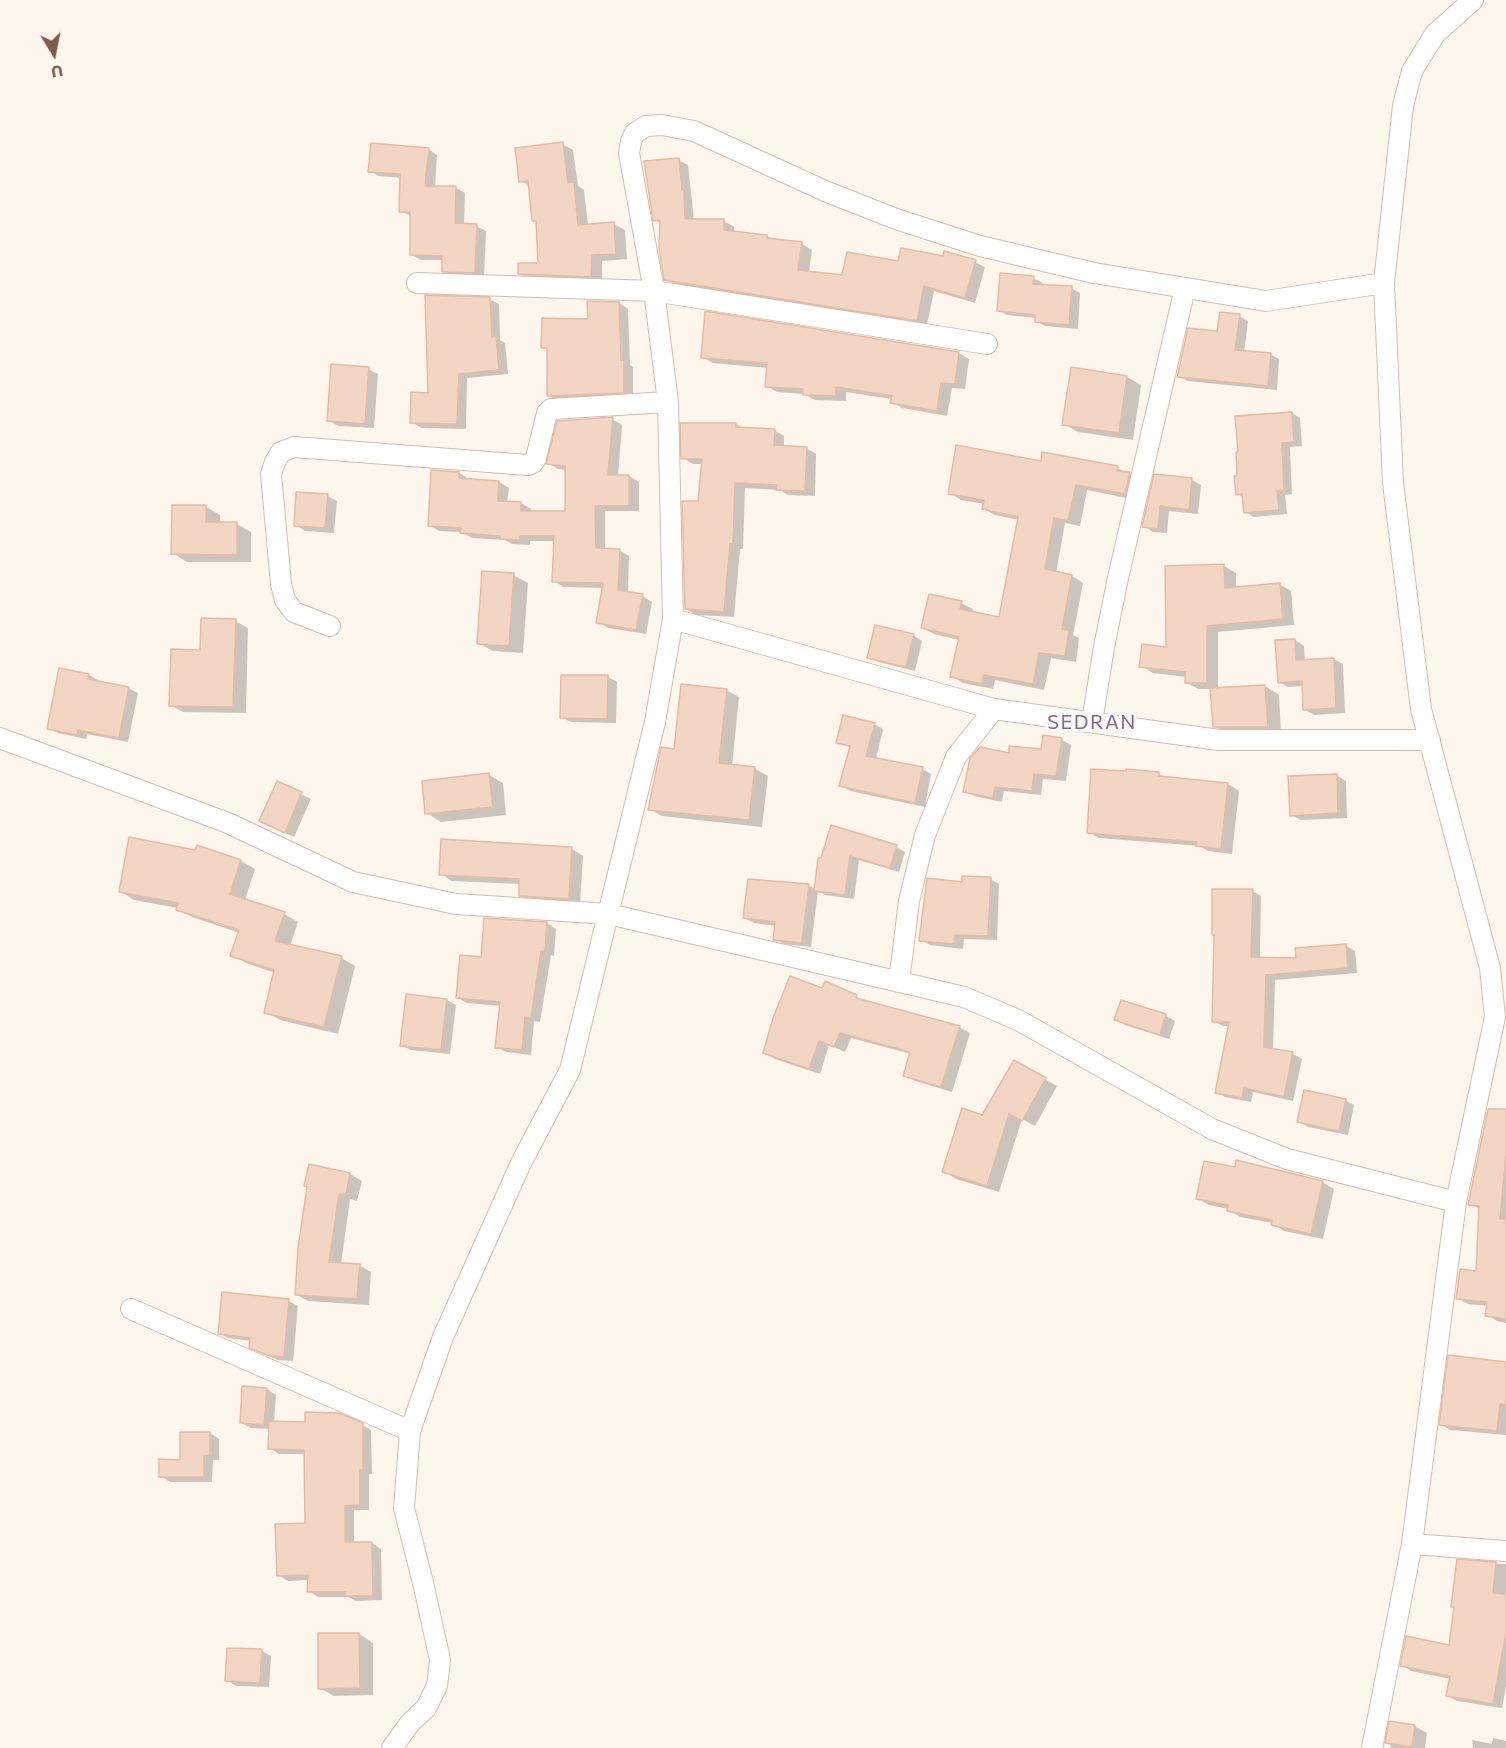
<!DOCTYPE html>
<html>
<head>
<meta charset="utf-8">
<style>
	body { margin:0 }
	#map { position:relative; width:1506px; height:1748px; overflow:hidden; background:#fdf6ec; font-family:Commissioner,sans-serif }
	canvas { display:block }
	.north { position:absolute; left:24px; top:24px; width:60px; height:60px; -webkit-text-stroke:4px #fffaf3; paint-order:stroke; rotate:170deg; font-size:16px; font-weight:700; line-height:24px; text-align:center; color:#7a5c4d }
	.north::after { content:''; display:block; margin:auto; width:21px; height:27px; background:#7a5c4d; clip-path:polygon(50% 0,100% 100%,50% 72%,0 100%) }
</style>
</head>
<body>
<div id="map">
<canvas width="1506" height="1748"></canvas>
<div class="north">U</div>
</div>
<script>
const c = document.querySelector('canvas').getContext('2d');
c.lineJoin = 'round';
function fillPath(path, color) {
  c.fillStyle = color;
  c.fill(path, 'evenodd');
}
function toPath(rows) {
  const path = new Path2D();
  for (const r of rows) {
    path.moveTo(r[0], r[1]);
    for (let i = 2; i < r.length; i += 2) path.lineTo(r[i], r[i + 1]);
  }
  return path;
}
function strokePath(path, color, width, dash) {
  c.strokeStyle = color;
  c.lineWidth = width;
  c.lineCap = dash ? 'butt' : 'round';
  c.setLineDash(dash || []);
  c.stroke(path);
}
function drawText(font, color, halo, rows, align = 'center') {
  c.font = font + ' Commissioner,sans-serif';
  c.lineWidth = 6;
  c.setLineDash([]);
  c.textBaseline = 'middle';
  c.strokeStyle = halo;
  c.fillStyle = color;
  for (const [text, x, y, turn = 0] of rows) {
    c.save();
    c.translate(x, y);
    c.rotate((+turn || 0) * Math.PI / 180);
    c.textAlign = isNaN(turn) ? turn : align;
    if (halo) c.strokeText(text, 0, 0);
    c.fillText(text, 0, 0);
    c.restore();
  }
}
const shadow = toPath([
	[562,144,573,150,578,186,584,190,588,225,614,224,625,230,627,259,602,261,602,282,531,280,520,274,540,265,537,222,534,220,530,186,521,181],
	[428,149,437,155,435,187,456,188,465,193,464,225,476,226,486,231,484,277,452,276,443,271,443,260,421,260,412,255,412,217,401,211,402,178,379,176,370,171],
	[678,160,688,165,694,221,724,221,734,227,734,233,767,236,773,240,802,244,812,250,809,272,844,276,899,263,975,262,985,267,975,303,934,291,927,325,676,285,666,280,661,223,655,220],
	[1033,278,1043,283,1042,286,1071,288,1080,293,1078,329,1045,326,1036,321,1036,318,1007,315,998,310],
	[489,299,499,304,500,340,505,343,508,374,467,378,466,429,421,428,412,422],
	[619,303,628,309,630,365,633,367,633,397,558,401,549,396,549,350,543,347],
	[1239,316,1248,321,1244,353,1270,354,1279,359,1277,390,1188,381,1178,376,1219,333],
	[959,353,969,359,965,389,952,388,947,416,902,408,892,402,892,399,846,392,846,401,815,400,804,394,777,392,767,386,768,368,713,363,703,357],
	[368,369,378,374,374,428,338,426,328,420],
	[1127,377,1141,385,1133,440,1078,432,1064,424],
	[1292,413,1300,418,1302,446,1290,447,1292,494,1285,495,1287,514,1254,517,1245,512,1244,498,1237,494],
	[612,419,622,425,618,476,629,476,639,482,639,511,605,511,605,550,619,550,629,556,628,593,642,596,652,602,646,634,608,628,598,622,603,588,564,587,554,581,555,541,530,541,530,545,512,544,505,540,472,538,461,532,439,531,429,525,459,473,469,479,499,482,509,488,507,503,521,503,531,509,531,512,566,512,566,470,558,469,548,463],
	[736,424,744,429,774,430,784,436,784,447,806,448,816,454,815,496,788,495,780,490,745,488,743,549,740,549,734,617,697,615,686,609,703,464,693,464,683,458],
	[1042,463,1117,468,1141,480,1136,500,1087,490,1080,526,1065,523,1056,573,1072,576,1083,583,1073,635,1079,638,1076,662,1051,658,1044,690,995,680,993,689,963,683,951,676,959,640,934,634,923,628,961,603,973,609,972,613,1000,619,1019,520,995,515,984,509,985,504,961,500,950,493],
	[1155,476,1192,480,1201,485,1198,514,1169,511,1167,533,1153,532,1144,526],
	[327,496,337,501,334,533,305,531,296,525],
	[206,507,220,515,220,524,237,524,251,532,251,562,187,562,173,553],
	[1224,566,1236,573,1236,588,1279,584,1291,591,1294,625,1218,632,1218,689,1265,686,1279,695,1281,734,1228,734,1214,726,1212,689,1198,689,1187,683,1187,677,1153,673,1141,666,1168,648],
	[513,575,528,583,523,653,493,651,478,643],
	[235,621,248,628,246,713,183,712,170,705,201,651],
	[913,635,922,641,915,671,878,662,869,657],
	[1295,640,1304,646,1305,661,1334,659,1343,664,1345,713,1314,715,1304,709,1303,686,1288,687,1279,682],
	[89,675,98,680,98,682,128,688,138,693,128,742,87,734,86,739,58,733,49,728],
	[608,677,617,682,616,723,571,722,561,717],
	[726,690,739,697,732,766,755,769,768,776,762,827,662,816,649,809,675,750],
	[874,724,883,729,876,759,922,769,931,774,925,807,850,791,841,786,851,748,838,742],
	[1044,737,1062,740,1071,745,1066,781,1043,779,1041,795,1004,791,1002,802,974,796,965,791,1010,755,1042,751],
	[1159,774,1166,778,1228,784,1239,791,1232,854,1208,851,1200,846,1099,838,1089,832],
	[489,775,503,783,506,815,441,822,427,813],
	[1336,775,1346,781,1347,818,1301,820,1291,815],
	[277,783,311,799,294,837,270,826],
	[198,847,241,861,255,869,245,900,284,914,298,922,290,946,341,958,355,966,338,1034,280,1020,266,1012,275,973,246,963,232,955,240,933,192,917,178,908,134,900,120,891,196,852],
	[896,847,905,852,899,872,859,860,854,899,825,895,818,891,811,947,784,944,775,939,776,926,754,923,744,918,808,885,816,889,819,859],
	[572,849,583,856,580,905,532,902,520,895,520,884,452,881,441,874],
	[990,879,999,884,997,940,964,939,963,949,930,945,921,940,963,883],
	[1252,891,1261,896,1260,959,1297,960,1346,946,1355,951,1357,973,1275,980,1273,1050,1293,1054,1302,1059,1293,1101,1253,1092,1251,1102,1225,1097,1216,1092,1229,1026,1223,1026,1214,1021,1215,936,1213,935],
	[547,923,556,929,554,956,551,955,540,1022,534,1021,531,1055,506,1052,497,1047,501,1006,467,1003,458,998,483,959],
	[823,990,856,997,867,1003,959,1027,970,1033,952,1092,915,1081,905,1075,911,1054,851,1038,845,1052,829,1045,820,1074,775,1059,765,1053],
	[407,996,447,1000,456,1005,450,1054,411,1050,401,1045],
	[1122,1002,1166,1016,1175,1021,1169,1039,1125,1025,1116,1019],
	[1014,1062,1057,1086,1035,1126,1022,1119,999,1192,956,1179,944,1171,983,1116],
	[1345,1100,1354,1105,1348,1135,1308,1127,1299,1121],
	[1506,1110,1506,1323,1497,1321,1487,1315,1488,1306,1468,1304,1457,1298,1477,1273,1481,1210,1470,1203],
	[310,1165,350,1174,362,1181,357,1201,350,1199,341,1264,359,1265,371,1272,369,1305,308,1301,296,1294],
	[1322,1182,1334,1189,1323,1239,1284,1231,1273,1223,1240,1217,1229,1209,1209,1205,1198,1199],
	[223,1293,289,1301,298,1306,293,1361,278,1360,260,1352,251,1341,228,1338,219,1333],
	[1506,1364,1506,1435,1450,1430,1441,1424],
	[267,1389,276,1395,274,1423,362,1425,371,1430,372,1474,369,1474,369,1510,354,1510,354,1544,372,1543,381,1549,382,1600,356,1601,348,1597,318,1597,309,1591,309,1580,288,1581,278,1575,306,1524,305,1454,279,1454,270,1448,270,1429,250,1428,241,1422],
	[210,1433,219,1439,219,1460,213,1460,212,1482,170,1482,161,1476,182,1461],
	[1458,1561,1506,1564,1506,1686,1502,1708,1457,1701,1448,1696,1451,1679,1411,1671,1402,1665,1450,1647,1456,1608],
	[359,1634,373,1643,373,1695,334,1696,320,1688],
	[262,1651,271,1656,269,1687,236,1686,227,1680],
	[1414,1726,1427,1733,1425,1748,1390,1748,1391,1745,1387,1743],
	[1493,1738,1506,1741,1506,1748,1473,1748,1472,1740,1492,1744]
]);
const building = toPath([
	[563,142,568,183,574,182,578,225,614,222,616,254,592,255,591,277,518,274,518,263,538,263,536,221,532,221,528,181,519,182,515,148,563,142],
	[371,143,429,148,425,186,456,186,455,223,477,224,475,273,442,272,442,256,410,255,410,212,399,212,400,174,368,172,371,143],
	[679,158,682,190,684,189,685,219,724,219,724,230,767,235,767,238,802,242,798,270,842,275,847,252,898,261,901,248,943,256,944,251,976,260,965,298,924,286,917,321,664,280,659,249,660,220,653,221,644,161,679,158],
	[1000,273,1034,276,1033,284,1072,286,1069,325,1035,322,1035,315,997,311,1000,273],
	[425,295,490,297,492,337,496,336,499,370,459,374,457,424,410,423,411,392,428,393,425,295],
	[587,301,619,302,621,360,624,360,624,393,547,396,547,348,541,348,542,318,588,319,587,301],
	[705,311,959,352,955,384,941,383,937,411,890,403,892,396,836,387,836,396,803,395,803,389,765,387,767,363,701,358,705,311],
	[1220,312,1240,314,1235,350,1271,353,1268,386,1177,377,1188,328,1217,331,1220,312],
	[331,364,369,367,365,424,327,421,331,364],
	[1071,367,1127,376,1119,433,1062,425,1071,367],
	[1292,412,1294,442,1282,443,1284,490,1277,491,1279,510,1244,513,1242,494,1236,495,1234,476,1237,476,1236,452,1238,452,1235,416,1292,412],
	[613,417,608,475,629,475,629,506,595,506,596,548,620,549,618,590,643,594,636,630,596,623,603,583,552,582,554,536,520,536,520,540,500,539,500,536,460,533,461,528,428,526,431,470,459,472,459,478,499,481,498,501,521,502,521,511,565,511,565,466,546,464,557,421,613,417],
	[680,423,736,423,736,427,775,429,774,445,807,447,805,491,776,490,777,485,735,483,733,544,730,544,724,612,685,609,682,501,698,501,702,459,681,459,680,423],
	[956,445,1041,461,1042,452,1118,466,1117,471,1130,472,1125,494,1076,485,1068,521,1054,518,1045,569,1072,575,1062,629,1069,630,1065,656,1039,653,1033,684,984,675,982,684,950,677,959,637,921,628,929,594,962,601,960,609,999,617,1018,517,982,509,984,500,948,494,956,445],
	[1154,474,1192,478,1189,510,1160,506,1158,529,1142,527,1154,474],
	[296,492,328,494,325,528,294,526,296,492],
	[172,505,206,505,206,522,237,522,237,555,171,554,172,505],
	[1224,564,1225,588,1280,583,1283,619,1207,626,1207,683,1185,683,1185,672,1139,667,1142,644,1166,647,1165,566,1224,564],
	[482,571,514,573,509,646,477,644,482,571],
	[201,618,236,619,233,707,169,706,171,649,200,650,201,618],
	[875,625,914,634,906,667,867,658,875,625],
	[1295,639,1296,660,1334,658,1336,708,1303,710,1302,681,1278,683,1275,640,1295,639],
	[59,668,89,674,88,679,129,687,119,738,78,730,77,735,47,729,59,668],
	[561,675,608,675,607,719,560,718,561,675],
	[681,684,727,689,719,763,755,767,749,820,648,810,661,747,674,749,681,684],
	[1265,685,1268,727,1213,727,1210,688,1265,685],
	[843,715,875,723,866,756,923,767,915,803,839,786,850,746,836,743,843,715],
	[1043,735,1062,738,1056,776,1034,774,1032,791,995,787,993,798,963,792,970,758,980,747,1009,753,1009,746,1041,749,1043,735],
	[1091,769,1126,771,1126,769,1159,772,1159,776,1228,783,1221,849,1196,846,1197,842,1087,833,1091,769],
	[489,773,493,807,425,814,422,781,489,773],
	[1337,774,1338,813,1290,816,1288,776,1337,774],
	[277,781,302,792,285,833,259,821,277,781],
	[831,825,897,845,890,868,850,856,845,895,814,891,818,858,821,858,831,825],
	[129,837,195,850,197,845,241,860,230,894,285,912,275,941,342,956,324,1027,264,1013,274,970,230,956,239,930,176,910,178,903,119,892,129,837],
	[441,839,572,847,569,899,519,896,519,879,439,875,441,839],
	[962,876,991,877,988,936,955,935,954,944,919,941,927,878,962,882,962,876],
	[748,879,809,884,802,943,773,940,775,922,743,918,748,879],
	[1212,889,1253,889,1251,957,1296,958,1295,948,1346,944,1348,968,1266,975,1264,1047,1293,1052,1284,1097,1244,1088,1242,1098,1215,1093,1229,1022,1212,1022,1214,935,1212,935,1212,889],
	[484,918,547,922,545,951,541,951,531,1018,525,1017,522,1050,495,1048,500,1002,456,998,460,955,481,957,484,918],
	[790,976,822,988,825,981,857,995,856,998,960,1026,941,1087,903,1076,910,1052,840,1033,834,1047,819,1041,809,1069,763,1053,773,1018,790,976],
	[406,994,447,999,441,1050,400,1046,406,994],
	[1121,1000,1166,1014,1160,1035,1114,1020,1121,1000],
	[1014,1060,1046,1078,1022,1121,1009,1114,987,1186,942,1172,962,1108,982,1115,1014,1060],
	[1304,1090,1346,1099,1339,1131,1297,1122,1304,1090],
	[1488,1109,1506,1109,1506,1155,1500,1219,1506,1219,1506,1319,1485,1316,1487,1302,1456,1299,1460,1269,1476,1271,1479,1206,1468,1205,1488,1109],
	[1236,1160,1323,1181,1311,1234,1271,1225,1272,1220,1227,1211,1228,1205,1196,1199,1204,1161,1235,1167,1236,1160],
	[309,1164,350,1173,346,1195,339,1194,329,1262,360,1264,357,1299,295,1295,298,1248,307,1187,304,1186,309,1164],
	[222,1292,289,1299,284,1357,267,1355,249,1348,250,1338,218,1334,222,1292],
	[1448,1355,1506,1362,1506,1405,1500,1404,1497,1431,1439,1425,1448,1355],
	[242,1386,267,1388,264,1425,240,1423,242,1386],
	[305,1412,339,1413,363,1423,363,1470,360,1470,360,1505,345,1506,345,1542,372,1542,373,1596,345,1596,345,1592,307,1592,308,1575,277,1576,275,1524,305,1523,304,1450,268,1449,269,1421,305,1422,305,1412],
	[180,1432,210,1432,210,1456,204,1456,204,1477,159,1477,159,1459,180,1460,180,1432],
	[1457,1559,1496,1562,1493,1593,1506,1594,1506,1633,1493,1704,1446,1696,1450,1676,1400,1666,1406,1636,1449,1645,1454,1607,1451,1607,1457,1559],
	[318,1633,359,1633,360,1688,318,1689,318,1633],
	[227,1648,262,1649,260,1683,225,1681,227,1648],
	[1389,1721,1415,1725,1412,1747,1385,1743,1389,1721]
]);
const street = toPath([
	[417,283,654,291,987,344],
	[673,619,994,709,1219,740,1430,740],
	[330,626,294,612,285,600,281,584,271,474,275,462,281,452,294,447,528,465,533,463,536,458,547,413,551,409,668,402],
	[1092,722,1104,647,1118,578,1185,288],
	[0,738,228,823,353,882,456,904,609,914,964,997,1018,1020,1212,1129,1287,1159,1456,1202],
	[899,982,909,901,925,835,956,757,994,709],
	[131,1309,410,1431],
	[1412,1544,1505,1551],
	[392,1748,410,1723,426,1708,437,1686,440,1660,424,1587,404,1508,410,1431,443,1337,521,1163,570,1070,655,722,673,619,668,402,654,291,629,153,631,141,635,133,646,126,662,125,694,131,825,191,896,219,980,246,1094,273,1266,301,1384,283],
	[1372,1748,1412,1544,1456,1202,1495,1017,1490,968,1421,709,1393,483,1384,283,1403,106,1412,71,1435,34,1473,0]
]);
const quarterNames = [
	["SEDRAN",1092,722]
];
fillPath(shadow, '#0003');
fillPath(building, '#f3d5c3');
strokePath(building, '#e6bba3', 1.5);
strokePath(street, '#d1beb0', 22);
strokePath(street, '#fff', 20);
c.letterSpacing = '1.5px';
drawText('20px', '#846695', '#fffaf3', quarterNames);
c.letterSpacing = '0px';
</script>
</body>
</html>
